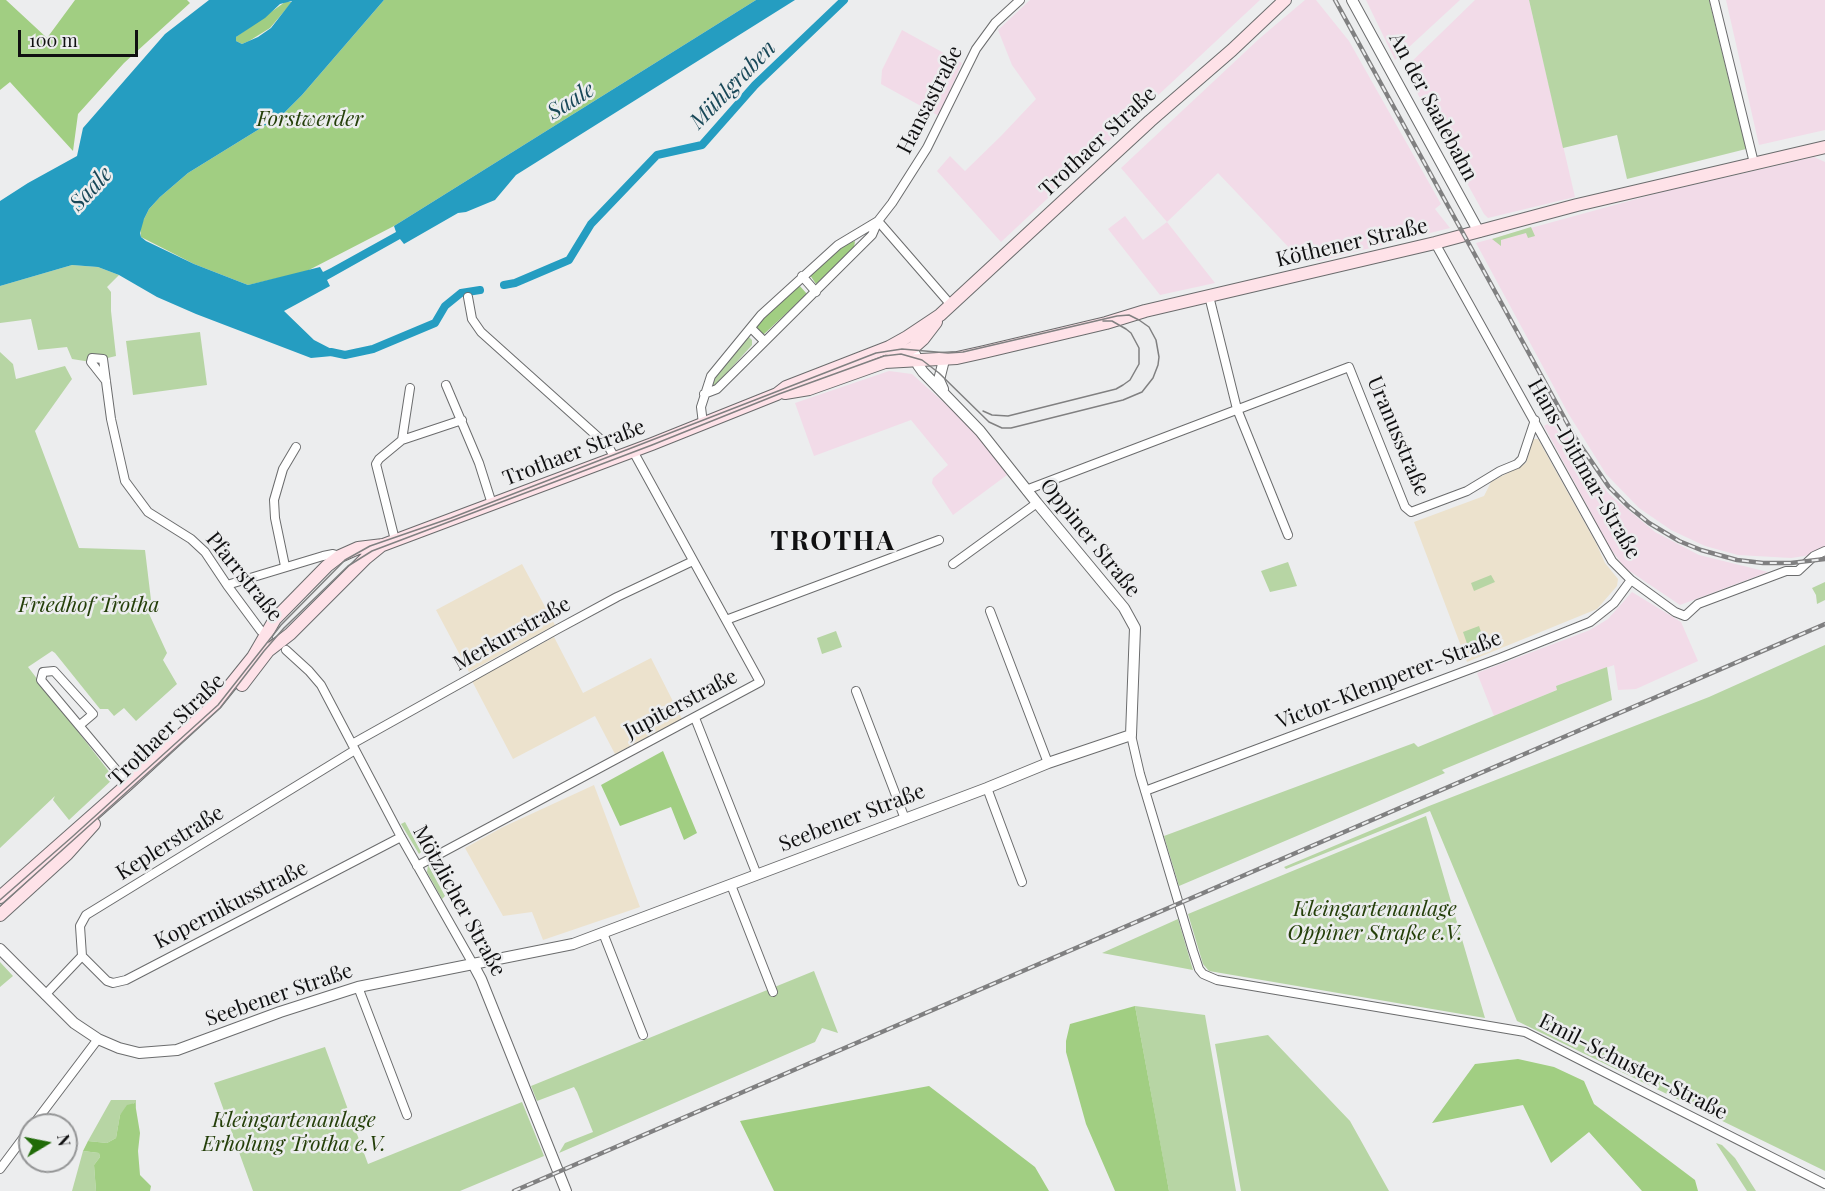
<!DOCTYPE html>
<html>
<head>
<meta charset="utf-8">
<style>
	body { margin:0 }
	#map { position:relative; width:1825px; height:1191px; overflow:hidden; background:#ecedee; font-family:"Playfair Display",serif }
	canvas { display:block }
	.north { position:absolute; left:18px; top:1113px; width:60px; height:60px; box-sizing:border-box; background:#ecedee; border:2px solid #949596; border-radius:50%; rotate:80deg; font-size:16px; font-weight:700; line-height:24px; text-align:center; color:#101011 }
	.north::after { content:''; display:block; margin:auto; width:21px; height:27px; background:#206b08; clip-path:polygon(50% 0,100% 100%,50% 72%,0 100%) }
	.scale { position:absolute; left:18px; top:30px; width:120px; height:27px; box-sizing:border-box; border:3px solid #101011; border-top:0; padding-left:8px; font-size:18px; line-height:21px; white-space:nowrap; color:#101011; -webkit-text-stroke:4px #ecedee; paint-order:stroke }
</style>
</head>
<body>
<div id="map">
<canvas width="1825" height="1191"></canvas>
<div class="north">N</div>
<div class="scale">100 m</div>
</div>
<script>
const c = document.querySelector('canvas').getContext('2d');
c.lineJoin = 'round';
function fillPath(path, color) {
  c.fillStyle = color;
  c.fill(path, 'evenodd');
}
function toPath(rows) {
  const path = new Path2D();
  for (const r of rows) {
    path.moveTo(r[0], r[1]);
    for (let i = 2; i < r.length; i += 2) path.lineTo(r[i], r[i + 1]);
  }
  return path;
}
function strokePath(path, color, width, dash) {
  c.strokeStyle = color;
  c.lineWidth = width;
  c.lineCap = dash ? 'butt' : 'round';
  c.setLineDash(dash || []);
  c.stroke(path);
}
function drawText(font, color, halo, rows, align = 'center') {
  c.font = font + ' "Playfair Display",serif';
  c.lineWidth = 5;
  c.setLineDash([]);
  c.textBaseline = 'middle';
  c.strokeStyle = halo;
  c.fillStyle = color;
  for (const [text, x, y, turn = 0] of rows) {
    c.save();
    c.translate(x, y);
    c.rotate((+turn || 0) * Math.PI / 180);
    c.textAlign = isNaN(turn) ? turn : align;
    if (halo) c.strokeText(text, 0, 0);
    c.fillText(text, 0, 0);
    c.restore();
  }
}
const commercial = toPath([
	[1030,0,1260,0,1001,242,937,171,950,156,965,171,1001,136,1036,99,1012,65,998,30],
	[1305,0,1316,0,1349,41,1441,204,1435,209,1450,228,1319,261,1306,259,1296,255,1218,173,1167,222,1215,283,1160,295,1108,229,1125,216,1143,240,1167,222,1121,168,1260,38],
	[1366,0,1460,0,1395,60],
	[1475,0,1529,0,1575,197,1488,218,1484,214,1404,69],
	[1726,0,1825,0,1825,130,1759,145],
	[902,30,962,63,939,116,881,84,882,70],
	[1814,157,1825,162,1825,553,1791,558,1738,555,1705,546,1671,530,1639,508,1606,474,1568,413,1476,243,1662,192],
	[889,371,912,374,978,433,1007,475,953,515,932,483,933,478,948,465,911,420,814,456,795,403],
	[1557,418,1580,457,1609,494,1655,532,1699,555,1768,572,1680,605,1625,568,1610,548,1544,426],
	[1632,592,1681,622,1698,661,1636,689,1618,690,1614,665,1556,686,1557,690,1494,716,1477,673,1590,630,1608,619]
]);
const education = toPath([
	[1533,439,1538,439,1596,543,1605,563,1618,579,1617,586,1597,609,1467,662,1414,522,1484,496,1491,482,1526,463],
	[522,564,555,625,469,672,436,610],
	[554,637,583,693,651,658,682,719,615,754,595,716,513,759,472,681],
	[594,785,640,907,543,940,532,912,503,916,465,848,503,827]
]);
const green = toPath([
	[1529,0,1709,0,1746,149,1627,179,1617,135,1563,148],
	[1531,227,1535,236,1528,238,1526,233,1501,240,1501,246,1492,239],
	[72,265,98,267,119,275,107,287,111,292,111,311,116,356,91,362,72,359,67,347,38,350,31,319,0,323,0,286],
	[200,332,207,385,133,395,126,341],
	[749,337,752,340,752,345,716,385,710,389,712,380,744,339],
	[0,352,13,364,16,379,65,366,72,379,35,431,79,548,145,550,151,600,145,605,167,653,163,660,177,684,136,721,124,708,114,716,108,709,100,709,55,653,52,651,28,667,114,778,69,820,53,800,55,796,0,848],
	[1288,562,1297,586,1270,592,1261,571],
	[1491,575,1495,582,1474,591,1471,583],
	[1825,582,1825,600,1817,604,1816,595,1812,588],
	[1479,626,1487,649,1471,655,1463,632],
	[836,631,842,647,822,654,817,638],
	[1825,645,1825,1171,1517,1021,1430,811,1286,869,1284,867,1429,806,1709,697],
	[1607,667,1612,700,1442,770,1445,773,1179,886,1164,836,1414,743,1418,747,1557,690,1556,686],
	[1426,816,1485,1018,1209,971,1203,964,1188,914],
	[405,822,421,852,419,854,401,824],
	[428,865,445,896,442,899,427,872],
	[1178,919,1193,970,1102,953],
	[0,962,13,976,0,987],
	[814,971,838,1033,822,1028,815,1042,559,1153,565,1143,593,1132,577,1092,574,1087,537,1101,531,1086],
	[1135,1006,1205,1015,1236,1191,1169,1191],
	[1268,1035,1350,1121,1389,1191,1241,1191,1215,1044],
	[325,1047,368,1164,522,1102,544,1156,460,1191,253,1191,214,1083],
	[111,1100,136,1100,136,1109,134,1103,120,1115,116,1138,107,1143,88,1141],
	[1716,1143,1722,1145,1735,1158,1756,1191,1747,1191],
	[83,1151,99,1153,100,1157,94,1165,96,1191,72,1191]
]);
const forest = toPath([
	[0,0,6,0,47,38,75,0,187,0,190,3,124,63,78,114,73,151,10,82,0,90],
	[384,0,756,0,394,226,305,272,248,285,194,264,141,237,140,226,144,219,149,209,160,197,188,173,282,115,302,95],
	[285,2,292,2,270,28,249,41,242,44,236,41,236,37],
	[855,241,854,248,816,284,810,275,846,244],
	[799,285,807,294,763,335,755,328,765,315],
	[663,751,697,833,684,840,671,807,620,826,601,785],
	[1135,1006,1164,1163,1169,1191,1115,1191,1086,1124,1066,1052,1066,1041,1070,1024],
	[1518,1059,1554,1067,1584,1081,1594,1104,1695,1180,1698,1191,1642,1191,1589,1132,1551,1163,1523,1105,1432,1123,1475,1064],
	[929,1086,1035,1167,1049,1191,774,1191,740,1121],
	[135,1103,140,1133,138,1151,140,1175,151,1186,150,1191,96,1191,94,1165,100,1157,99,1153,83,1151,88,1141,107,1143,116,1138,120,1115,127,1105]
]);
const water = toPath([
	[209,0,384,0,302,95,282,115,188,173,160,197,149,209,144,219,140,233,141,237,146,241,194,264,248,285,320,267,323,272,331,268,396,232,394,226,756,0,795,0,516,175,495,200,466,212,458,213,404,244,400,239,327,280,330,286,284,311,314,340,343,355,311,358,196,314,157,297,119,275,98,267,72,265,0,286,0,201,28,183,77,156,83,128,165,34],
	[292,1,271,28,258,37,242,44,236,41,236,37,265,18,280,4]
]);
const canal = toPath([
	[504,285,515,283,569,260,591,224,657,155,702,145,755,85,844,0],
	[331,352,345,355,373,349,435,323,445,306,461,293,480,290]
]);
const minor = toPath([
	[1714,0,1754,163],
	[878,221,951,305],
	[1435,243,1612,561,1631,580,1675,612,1685,616,1698,604,1786,571,1798,571,1814,556,1825,551],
	[802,276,816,292],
	[1209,296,1237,409,1288,535],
	[468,297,472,319,481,332,608,446,615,458],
	[751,328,764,341],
	[106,381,91,362,92,358,103,359,111,419,125,481,148,512,191,539,205,552,227,585,261,631,268,637],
	[446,385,479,463,492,504],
	[704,394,717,389,872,235,878,221,892,203,927,148,976,49,995,23,1020,0],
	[703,424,701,407,711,376,761,315,838,245,878,221],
	[402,440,410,388],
	[1026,490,1349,367,1405,507,1411,512,1467,491,1500,471,1517,464,1522,459,1535,420],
	[395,540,376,464,379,459,402,440,462,420],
	[953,564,1037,503],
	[285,566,275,518,274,500,283,469,296,447],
	[227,585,323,556,333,554,340,556],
	[990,611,1048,763],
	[726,620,939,540],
	[286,650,309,671,321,685,401,837,473,964],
	[856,691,905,819],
	[695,718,757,875],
	[80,725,93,714,54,671,43,672,41,680,128,784],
	[1131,735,1140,774,1193,951,1199,969,1203,974,1217,980,1525,1032,1825,1184],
	[352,744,556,630,617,597,693,561],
	[987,788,1022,882],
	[1145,791,1500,658,1590,622,1614,603,1631,580],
	[417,866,760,682,633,451],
	[731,885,773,992],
	[603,933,643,1035],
	[82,956,107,981,113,983,126,980,401,837],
	[82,956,80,926,86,915,355,750],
	[358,987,407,1115],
	[45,995,82,956],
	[33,1125,98,1039],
	[0,1169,30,1129]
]);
const tertiary = toPath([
	[1352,0,1479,232],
	[943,389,939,380,944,360],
	[0,949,74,1023,98,1039,119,1048,139,1053,177,1050,280,1012,358,987,573,944,987,788,1048,763,1131,735,1135,628,1124,608,1037,503,980,431,923,372,918,365,915,354],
	[473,964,481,979,566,1191]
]);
const secondary = toPath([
	[885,362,957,358,984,352,1106,323,1145,311,1435,243,1577,205,1825,147],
	[785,393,809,389,885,362,914,347,923,339,936,322],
	[242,685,268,651,290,634,366,558,382,545],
	[0,897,128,784,216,703,253,657,275,619,327,566,340,556,358,548,383,545,652,444,777,394,786,387,889,347,907,337,940,315,1150,121,1232,50,1285,0],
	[0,915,67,854,94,824]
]);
const tram = toPath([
	[983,411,992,415,1008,416,1116,389,1123,385,1130,380,1139,364,1139,348,1131,333,1126,329,1112,321,1103,321],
	[0,900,72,837,218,705,281,625,345,560,370,546,451,518,876,353,902,349,948,353,963,352,1117,316,1129,315,1139,320,1149,327,1156,340,1159,357,1158,365,1153,378,1142,392,1123,400,1011,428,1002,428,989,422,939,373,922,360,901,354,884,356,779,394,652,445,372,551,348,566,284,628,264,651,220,708,0,906]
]);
const rail = toPath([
	[1335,0,1576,439,1609,487,1628,506,1649,523,1679,541,1701,550,1737,560,1763,563,1791,563,1825,559],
	[514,1191,1825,624]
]);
const streetNames = [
	["Hansastraße",930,100,-63],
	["An der Saalebahn",1433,107,62],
	["Trothaer Straße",1098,142,-43],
	["Köthener Straße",1352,243,-13],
	["Uranusstraße",1398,436,67],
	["Trothaer Straße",574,453,-21],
	["Hans-Dittmar-Straße",1584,469,60],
	["Oppiner Straße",1090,538,51],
	["Pfarrstraße",244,577,51],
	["Merkurstraße",512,634,-29],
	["Victor-Klemperer-Straße",1389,680,-21],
	["Jupiterstraße",681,704,-28],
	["Trothaer Straße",167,730,-44],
	["Seebener Straße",852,818,-21],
	["Keplerstraße",170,843,-32],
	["Mötzlicher Straße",459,901,61],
	["Kopernikusstraße",231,905,-27],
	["Seebener Straße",279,995,-19],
	["Emil-Schuster-Straße",1633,1067,27]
];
const parkNames = [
	["Forstwerder",310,119],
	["Friedhof Trotha",89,605],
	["Kleingartenanlage",1375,909],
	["Oppiner Straße e.V.",1375,933],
	["Kleingartenanlage",294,1120],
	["Erholung Trotha e.V.",294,1144]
];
const waterNames = [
	["Mühlgraben",733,85,-46],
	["Saale",571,101,-32],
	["Saale",91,189,-47]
];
const districtNames = [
	["TROTHA",833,542]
];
fillPath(commercial, '#f2dbe8');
fillPath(education, '#ece2cd');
fillPath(green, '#b7d5a4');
fillPath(forest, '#a1ce82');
fillPath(water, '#259dc1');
strokePath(canal, '#259dc1', 8);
strokePath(minor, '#6b6c6d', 10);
strokePath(tertiary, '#6b6c6d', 12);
strokePath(secondary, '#6b6c6d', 14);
strokePath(minor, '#fff', 8);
strokePath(tertiary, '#fff', 10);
strokePath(secondary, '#fee2e8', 12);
strokePath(tram, '#808081', 1.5);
strokePath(rail, '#808081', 4.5);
strokePath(rail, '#ecedee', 2, [7]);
drawText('21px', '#101011', '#ecedee', streetNames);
drawText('italic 21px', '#243f09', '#ecedee', parkNames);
drawText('italic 22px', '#194858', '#ecedee', waterNames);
c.letterSpacing = '1.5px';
drawText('bold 27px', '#101011', '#ecedee', districtNames);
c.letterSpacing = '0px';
</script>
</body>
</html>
